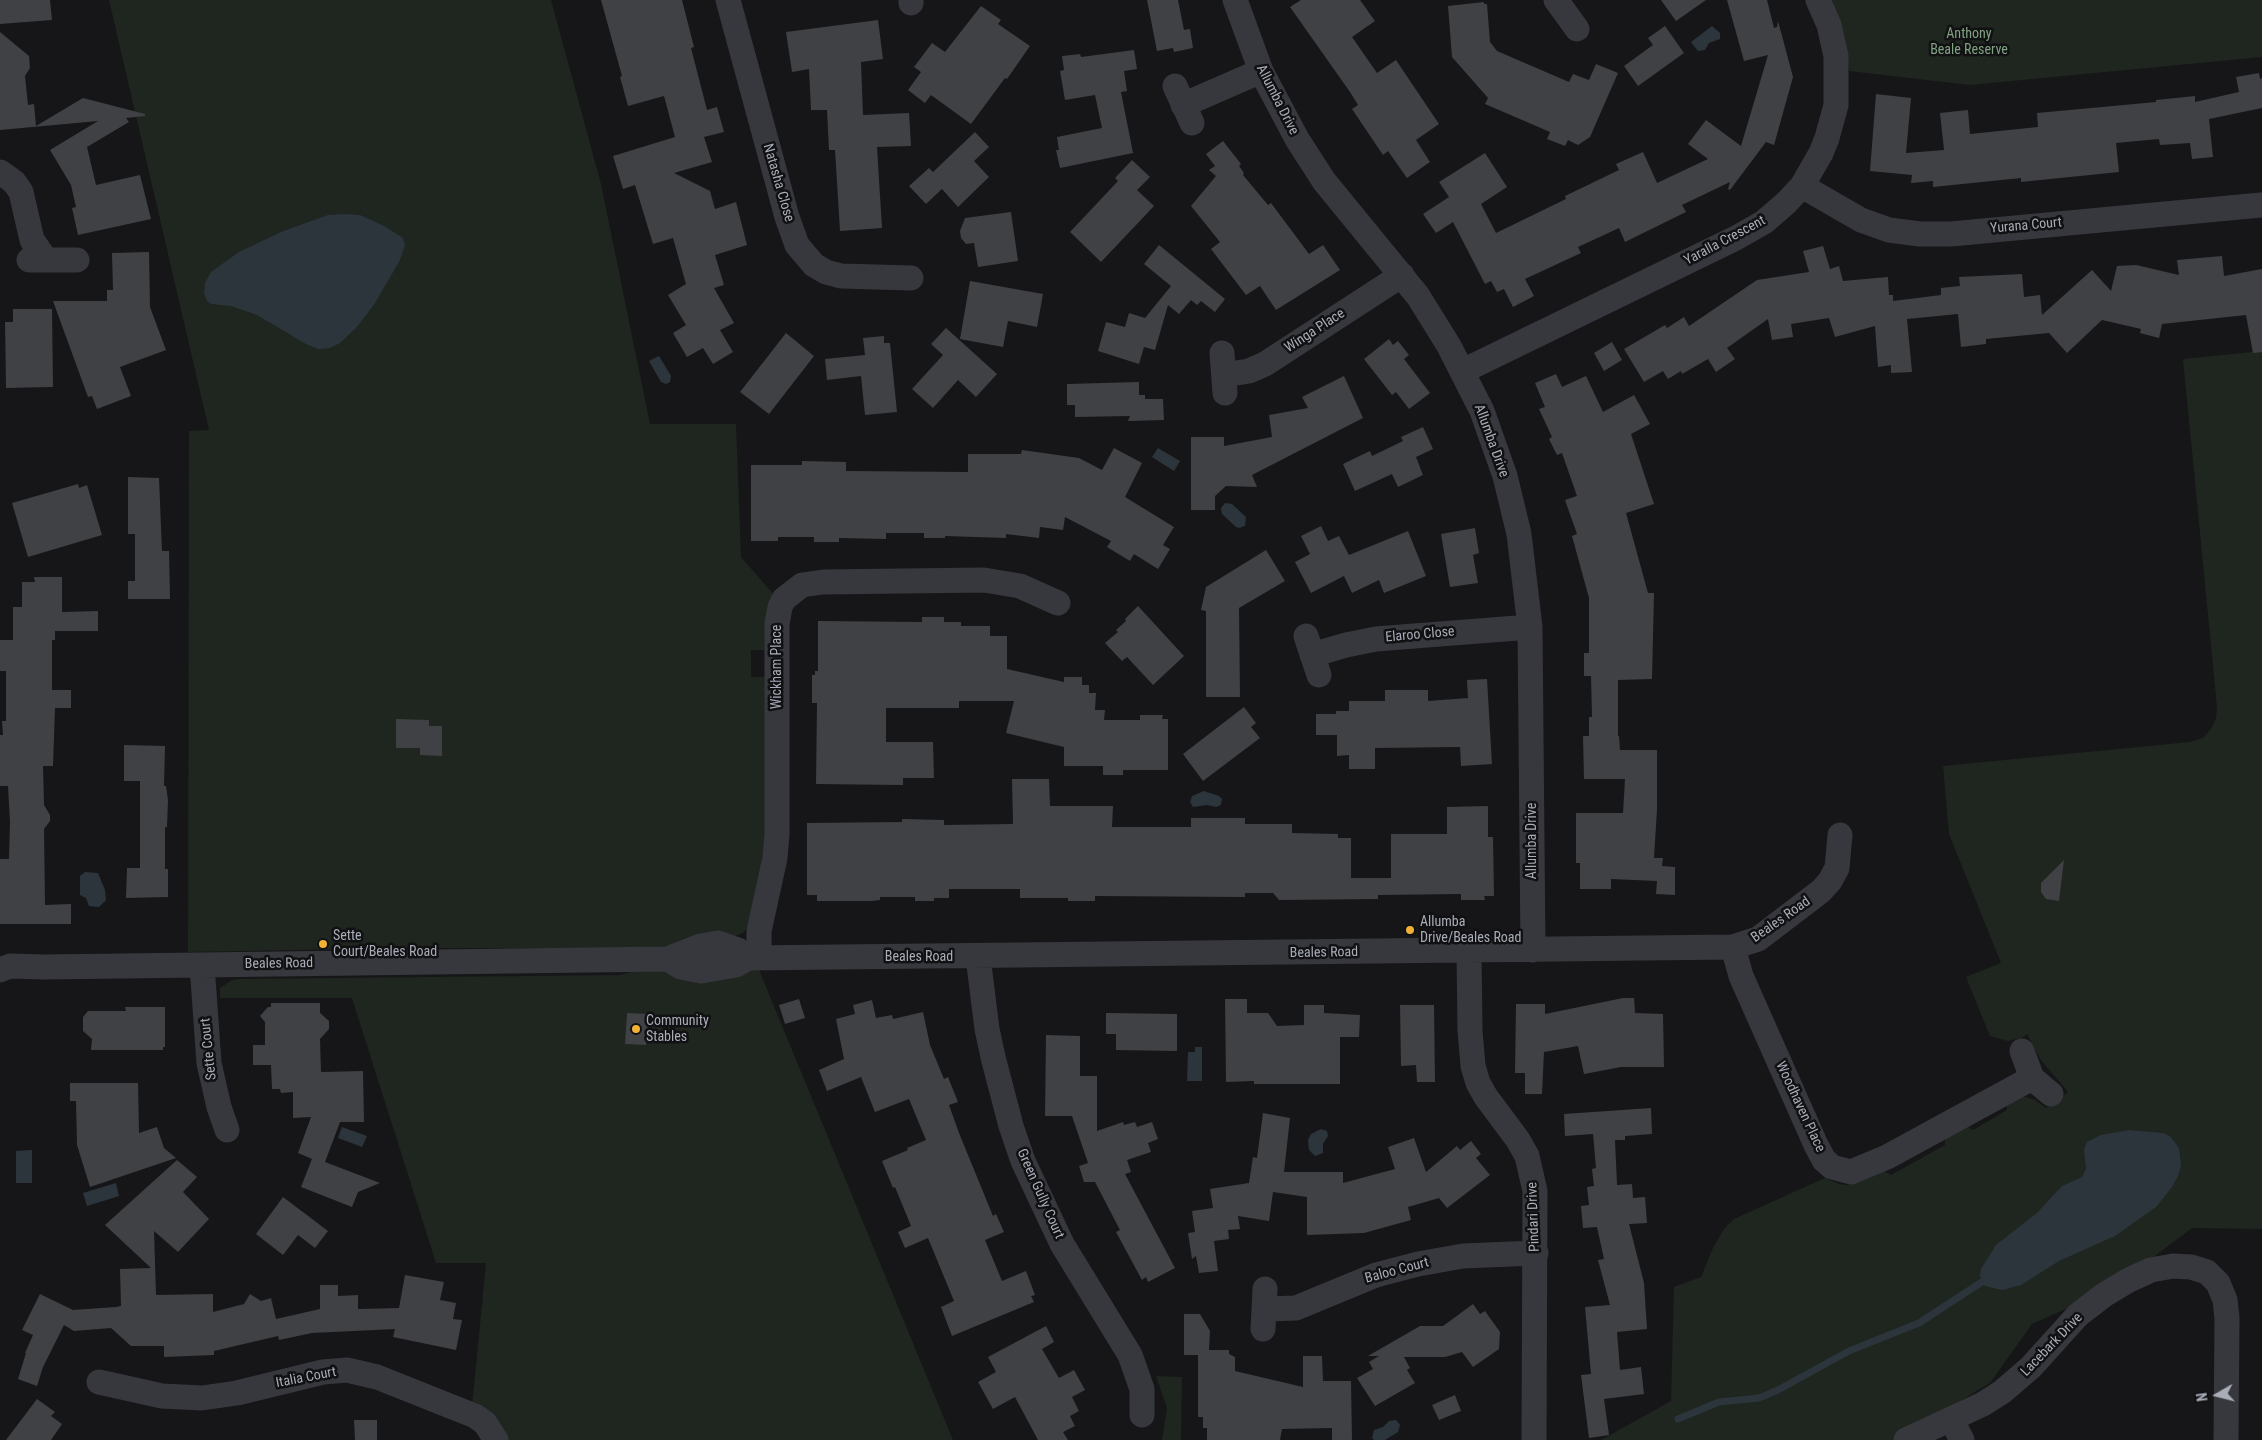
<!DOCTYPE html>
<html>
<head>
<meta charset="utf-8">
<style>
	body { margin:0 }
	#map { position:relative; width:2262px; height:1440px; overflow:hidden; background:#161618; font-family:"Roboto Condensed",sans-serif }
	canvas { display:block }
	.north { position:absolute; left:2192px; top:1370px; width:50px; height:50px; -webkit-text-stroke:4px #111113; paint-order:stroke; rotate:262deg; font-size:14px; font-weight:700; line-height:20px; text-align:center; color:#a8adb8 }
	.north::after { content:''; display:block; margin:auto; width:18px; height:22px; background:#a8adb8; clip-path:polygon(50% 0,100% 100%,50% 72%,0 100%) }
</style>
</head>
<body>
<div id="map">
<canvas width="2262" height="1440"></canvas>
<div class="north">N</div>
</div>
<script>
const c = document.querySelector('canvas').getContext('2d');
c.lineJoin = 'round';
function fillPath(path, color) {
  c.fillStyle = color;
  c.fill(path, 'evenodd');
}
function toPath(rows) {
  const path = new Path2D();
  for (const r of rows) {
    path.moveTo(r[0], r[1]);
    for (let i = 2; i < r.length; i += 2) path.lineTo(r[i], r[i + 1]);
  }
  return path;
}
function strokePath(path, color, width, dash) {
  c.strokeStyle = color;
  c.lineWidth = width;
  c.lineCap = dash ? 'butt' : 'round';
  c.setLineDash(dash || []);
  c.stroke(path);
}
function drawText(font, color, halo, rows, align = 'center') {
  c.font = font + ' "Roboto Condensed",sans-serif';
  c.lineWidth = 5;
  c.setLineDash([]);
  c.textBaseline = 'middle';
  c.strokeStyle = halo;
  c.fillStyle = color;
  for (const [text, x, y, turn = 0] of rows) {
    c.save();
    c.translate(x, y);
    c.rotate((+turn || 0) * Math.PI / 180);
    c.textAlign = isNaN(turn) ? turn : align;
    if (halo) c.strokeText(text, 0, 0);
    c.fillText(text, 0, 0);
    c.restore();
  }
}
const green = toPath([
	[109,0,551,0,601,184,650,424,736,424,741,557,775,596,767,650,751,650,751,677,767,677,766,845,747,928,743,933,733,937,668,948,407,948,188,952,189,431,209,430],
	[1832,0,2262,0,2262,57,1970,85,1849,71,1848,60],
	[2262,351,2262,1229,2192,1228,2151,1259,2077,1304,2032,1324,1990,1383,1896,1440,1601,1440,1671,1401,1674,1287,1701,1277,1713,1248,1724,1229,1734,1219,1825,1178,1839,1184,1847,1185,1862,1181,1883,1170,1891,1175,1945,1145,1945,1136,1965,1125,1973,1130,2007,1110,2006,1102,2020,1097,2026,1097,2035,1100,2046,1108,2068,1092,2040,1059,2027,1034,2022,1038,2008,1041,1990,1036,1966,977,2001,963,1949,834,1943,766,2190,742,2203,738,2211,729,2216,718,2217,707,2183,359],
	[643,969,759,970,953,1440,506,1440,472,1407,486,1263,436,1263,352,998,220,998,220,988,232,980,239,979,620,975],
	[1156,1376,1182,1377,1181,1440,1162,1440,1167,1408]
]);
const water = toPath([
	[1712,26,1720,33,1720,39,1709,43,1705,50,1698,51,1691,42],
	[345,214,360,215,384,226,403,238,405,245,400,260,375,303,357,327,340,343,330,348,318,349,306,344,257,315,231,306,211,304,207,301,204,293,205,283,211,272,239,252,281,232,328,215],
	[659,356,671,376,670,382,666,384,661,382,649,361],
	[1158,448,1180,461,1174,471,1152,457],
	[1225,503,1232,504,1246,517,1245,526,1239,528,1236,527,1222,514,1221,508],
	[1204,791,1219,796,1222,799,1221,805,1216,807,1207,805,1193,807,1190,802,1192,796],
	[85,872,98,873,105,890,106,900,99,907,89,906,86,898,80,895,80,876],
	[1195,1047,1202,1047,1202,1081,1187,1081,1188,1052,1195,1052],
	[342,1127,367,1136,362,1147,338,1138],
	[1321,1129,1327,1131,1328,1136,1323,1144,1323,1153,1315,1156,1309,1150,1308,1140,1311,1134],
	[2129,1130,2163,1133,2170,1136,2179,1148,2181,1166,2178,1176,2172,1187,2156,1207,2115,1236,2059,1261,2021,1285,2002,1290,1985,1286,1980,1276,1981,1269,1996,1245,2037,1213,2062,1186,2082,1177,2086,1169,2084,1149,2087,1142,2101,1135],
	[32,1150,32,1183,16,1183,16,1151],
	[116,1183,119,1196,87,1206,83,1193],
	[1396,1420,1400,1425,1398,1432,1385,1440,1374,1440,1372,1438,1374,1430,1383,1427,1389,1421]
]);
const stream = toPath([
	[1678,1419,1719,1402,1759,1398,1778,1390,1849,1351,1919,1323,1988,1278]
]);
const building = toPath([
	[0,0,50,0,52,20,0,24],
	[601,0,682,0,694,47,691,48,707,110,717,107,724,132,704,137,712,162,674,173,710,191,715,209,736,202,747,245,715,255,724,285,714,288,734,323,720,330,733,352,713,364,703,348,687,357,673,333,686,325,668,295,686,284,673,238,653,244,635,185,623,189,613,156,675,137,664,96,628,106,620,77,622,76],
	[1147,0,1178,0,1184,30,1190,29,1193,48,1174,52,1173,48,1157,51],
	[1301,0,1360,0,1375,21,1352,37,1377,73,1396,60,1439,124,1416,140,1430,162,1407,178,1388,151,1383,155,1352,109,1358,105,1350,92,1290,7],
	[1661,0,1706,0,1676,21],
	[1727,0,1767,0,1774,28,1777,27,1778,21,1793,77,1774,145,1766,142,1730,190,1728,189,1730,182,1682,205,1686,212,1625,242,1619,228,1578,247,1581,253,1525,279,1534,296,1513,307,1504,289,1497,292,1491,281,1485,284,1453,222,1436,233,1423,214,1449,197,1439,182,1485,153,1507,187,1481,204,1496,233,1566,199,1565,196,1619,170,1616,164,1643,152,1657,183,1708,159,1688,144,1706,120,1741,146,1768,55,1744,61],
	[1484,2,1484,4,1487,4,1490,42,1497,51,1569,82,1573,74,1589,80,1596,64,1618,73,1590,137,1578,145,1568,140,1565,146,1547,139,1550,132,1485,104,1488,98,1452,57,1448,6],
	[981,6,1001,20,998,24,1030,46,1007,79,1005,78,971,124,931,95,925,103,908,90,921,72,914,67,932,43,945,52],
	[878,20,883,59,861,62,863,115,909,113,911,146,877,147,882,228,840,231,835,150,829,150,827,110,811,110,809,69,792,72,786,32],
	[1665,26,1684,53,1638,86,1624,66,1653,45,1648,38],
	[0,32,29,56,30,68,25,76,28,105,34,104,36,126,83,98,145,114,145,116,126,118,129,122,87,147,96,185,140,175,151,219,78,235,72,208,76,207,71,185,50,150,98,121,0,130],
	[1134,50,1137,69,1124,71,1127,91,1121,92,1133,153,1060,168,1056,150,1059,150,1057,137,1102,128,1095,95,1065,100,1060,71,1064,70,1062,56,1080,54,1081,57],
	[2259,73,2260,79,2262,78,2262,108,2209,119,2213,157,2192,159,2190,143,2160,145,2159,139,2116,143,2119,172,2021,182,2021,178,1933,187,1933,181,1911,183,1912,175,1870,171,1876,94,1911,98,1906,153,1944,150,1940,113,1968,110,1970,134,2038,127,2037,113,2156,102,2156,100,2195,96,2195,102,2239,92,2236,77],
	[975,132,989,147,974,161,989,177,958,207,942,189,926,204,909,186,929,168,933,172],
	[1223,141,1241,164,1239,166,1244,173,1243,175,1268,205,1271,203,1309,254,1323,245,1340,270,1276,310,1260,286,1246,295,1211,249,1220,242,1191,206,1216,176,1209,170,1215,166,1206,154],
	[1132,160,1150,177,1137,190,1154,206,1101,262,1070,232,1118,181,1115,178],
	[1011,212,1018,261,978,267,974,243,966,244,961,238,960,231,965,218],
	[1159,245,1225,299,1215,312,1201,301,1197,305,1191,300,1179,314,1168,305,1155,350,1144,347,1139,364,1098,351,1106,322,1125,327,1129,313,1145,318,1171,286,1144,264],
	[1823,246,1830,269,1839,266,1843,281,1888,277,1889,295,1893,295,1893,301,1941,295,1941,288,1960,286,1959,277,2022,274,2024,297,2040,295,2042,315,2092,270,2111,291,2117,266,2136,265,2179,275,2177,260,2222,256,2224,276,2262,269,2262,352,2253,353,2246,315,2162,324,2159,338,2140,333,2141,329,2102,320,2067,353,2049,333,1986,339,1986,344,1961,347,1958,314,1907,319,1912,372,1891,373,1891,365,1878,367,1875,326,1835,337,1829,318,1791,324,1793,337,1772,340,1768,319,1727,348,1735,359,1716,372,1708,359,1682,374,1681,371,1668,379,1663,371,1644,382,1624,349,1665,325,1667,328,1684,317,1689,326,1757,280,1809,272,1803,251],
	[149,252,150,307,166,350,120,367,131,396,97,409,92,396,88,397,53,301,107,301,107,290,113,290,112,253],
	[970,281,1043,294,1037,327,1008,321,1003,347,960,339],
	[13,309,52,309,53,387,6,388,5,322,13,322],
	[946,328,997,374,976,397,958,380,933,408,912,389,943,355,931,344],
	[786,333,814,356,769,414,740,392],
	[884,336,884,343,890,343,897,412,865,415,861,376,827,380,825,359,865,355,863,338],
	[1389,339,1393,345,1398,341,1409,355,1404,359,1430,393,1409,409,1396,392,1392,395,1364,359],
	[1612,342,1622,360,1604,371,1594,353],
	[1556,374,1562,387,1586,376,1603,412,1634,395,1650,424,1631,434,1654,504,1626,513,1648,593,1654,593,1652,679,1618,680,1618,736,1619,736,1620,750,1657,750,1657,809,1654,858,1663,858,1662,866,1675,867,1675,895,1656,894,1657,881,1611,879,1611,889,1580,889,1580,863,1576,863,1576,813,1623,813,1625,779,1584,779,1583,736,1589,736,1589,717,1592,717,1591,676,1584,676,1584,653,1589,653,1589,598,1572,536,1577,534,1565,500,1577,496,1562,453,1557,455,1549,439,1552,437,1539,409,1545,407,1535,383],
	[1344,376,1363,418,1252,475,1257,487,1226,486,1215,496,1215,510,1191,510,1191,437,1224,437,1224,446,1272,437,1269,415,1308,408,1302,397],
	[1139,382,1139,395,1145,395,1145,399,1163,399,1164,420,1128,421,1130,416,1075,417,1075,405,1067,405,1067,384],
	[1423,427,1433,449,1416,457,1423,475,1398,487,1392,474,1355,491,1343,464,1370,451,1372,456,1403,441,1401,437],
	[1114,448,1142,463,1125,497,1174,527,1163,545,1170,549,1158,569,1134,554,1130,561,1107,547,1111,541,1065,517,1063,530,1040,527,1039,538,1006,534,1006,538,945,536,945,538,924,538,924,533,886,533,886,539,839,538,839,542,814,542,814,537,778,537,778,541,751,541,751,465,802,465,802,461,846,462,846,471,968,472,968,454,1021,454,1022,450,1079,458,1102,470],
	[128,477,159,478,162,551,169,551,170,599,128,599,128,581,135,581,135,534,128,534],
	[78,484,79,488,87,485,102,535,28,557,12,503],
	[1321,526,1328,541,1339,536,1349,555,1408,531,1426,576,1384,593,1379,580,1352,593,1344,576,1311,593,1295,562,1310,554,1301,536],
	[1475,528,1479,553,1473,555,1478,583,1450,587,1441,534],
	[1266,550,1285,581,1239,608,1240,697,1206,697,1206,611,1201,610,1206,587],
	[34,577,62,577,62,612,98,611,98,631,55,631,55,640,52,640,52,690,71,690,71,708,55,708,53,766,43,766,44,805,50,815,50,821,44,829,45,905,71,904,71,924,0,924,0,859,9,859,10,822,8,786,0,786,0,735,3,735,2,721,6,721,6,671,0,671,0,640,13,640,13,607,22,607,22,582,35,582],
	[1138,606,1184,656,1153,685,1127,657,1122,661,1105,643,1118,632,1116,630,1126,621,1125,619],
	[922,617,944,617,944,622,961,622,961,626,990,626,990,636,1007,636,1007,669,1064,682,1064,677,1082,677,1082,685,1089,685,1089,693,1096,693,1095,710,1105,710,1104,720,1140,720,1140,715,1163,715,1162,719,1168,719,1168,770,1123,770,1123,775,1103,775,1103,766,1064,766,1064,747,1006,733,1014,701,959,701,959,708,886,708,886,742,933,742,934,778,903,778,903,785,816,784,817,703,812,703,812,675,815,675,815,671,818,671,818,621,922,622],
	[1487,679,1492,764,1461,766,1460,747,1375,748,1375,769,1349,769,1349,755,1337,756,1337,735,1316,735,1316,714,1336,714,1336,711,1349,711,1349,701,1385,701,1385,690,1428,690,1428,701,1468,698,1467,680],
	[1244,707,1256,723,1251,727,1260,738,1203,781,1183,754],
	[396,719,429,720,429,726,442,726,442,756,420,755,420,748,396,748],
	[124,745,165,746,164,786,166,786,168,800,167,827,165,827,165,869,168,869,168,897,126,898,127,868,140,868,140,781,124,781],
	[1012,779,1049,779,1050,806,1113,806,1112,827,1191,827,1191,818,1245,818,1245,824,1292,824,1292,833,1338,834,1338,838,1351,838,1351,878,1391,878,1391,834,1447,834,1447,807,1488,806,1488,837,1493,837,1494,896,1484,896,1485,900,1461,900,1461,894,1378,895,1378,899,1279,900,1273,893,1245,893,1245,897,1095,896,1095,901,1068,901,1068,898,1020,898,1020,889,949,889,949,898,934,898,934,901,915,901,915,897,880,897,880,900,872,901,817,901,817,895,807,895,807,823,902,822,902,819,944,820,944,825,1013,824],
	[2064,860,2059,901,2046,899,2041,892,2041,883],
	[1623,998,1634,998,1635,1013,1663,1014,1664,1067,1621,1067,1584,1074,1578,1046,1544,1052,1542,1094,1525,1094,1525,1073,1515,1073,1516,1004,1545,1004,1545,1014],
	[799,999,805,1018,785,1024,779,1005],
	[1225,999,1247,999,1247,1013,1268,1013,1277,1026,1304,1025,1304,1005,1324,1005,1324,1013,1360,1015,1359,1037,1340,1037,1340,1084,1254,1084,1254,1081,1226,1082],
	[872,1000,876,1018,892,1015,893,1019,923,1012,930,1045,944,1079,948,1077,958,1102,949,1105,959,1133,993,1216,996,1214,1004,1232,985,1240,1002,1281,1026,1271,1035,1295,1031,1296,1034,1302,952,1336,941,1307,954,1301,928,1238,905,1248,898,1232,911,1226,895,1187,893,1188,882,1161,908,1150,907,1148,926,1140,909,1099,875,1112,861,1077,827,1091,819,1070,844,1059,836,1019,855,1014,853,1005],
	[271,1003,320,1003,320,1013,329,1021,329,1029,320,1039,321,1072,363,1071,364,1122,340,1122,325,1162,380,1183,358,1192,352,1207,301,1187,312,1159,298,1153,311,1117,293,1118,293,1092,281,1093,280,1089,272,1089,271,1065,253,1065,253,1045,265,1045,265,1022,260,1016,268,1007,271,1007],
	[1400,1005,1434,1005,1435,1082,1417,1082,1416,1065,1401,1066],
	[125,1007,165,1007,165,1047,163,1047,163,1050,91,1050,92,1039,83,1031,83,1017,88,1011,126,1011],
	[627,1013,648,1014,646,1045,625,1044],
	[1106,1013,1177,1014,1177,1051,1116,1050,1116,1034,1106,1034],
	[1046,1035,1080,1036,1080,1076,1097,1076,1097,1131,1123,1122,1124,1125,1135,1122,1137,1127,1152,1122,1158,1139,1148,1143,1151,1152,1127,1160,1131,1172,1125,1174,1175,1268,1148,1282,1146,1277,1142,1280,1116,1232,1120,1230,1095,1182,1084,1182,1079,1166,1088,1163,1072,1116,1045,1116],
	[70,1083,138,1083,139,1133,157,1127,164,1148,176,1158,90,1187,77,1145,76,1101,70,1101],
	[1651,1108,1652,1134,1625,1136,1625,1140,1615,1140,1617,1185,1632,1184,1633,1198,1645,1197,1647,1223,1629,1224,1644,1283,1647,1329,1617,1332,1620,1370,1641,1367,1644,1394,1604,1399,1609,1435,1589,1438,1581,1375,1591,1374,1585,1307,1610,1305,1598,1260,1604,1259,1597,1227,1583,1228,1581,1206,1589,1205,1587,1187,1594,1186,1592,1169,1596,1168,1593,1134,1565,1136,1564,1114],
	[1263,1113,1290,1118,1284,1172,1343,1172,1343,1183,1395,1169,1388,1147,1414,1138,1426,1172,1457,1146,1460,1150,1471,1141,1481,1154,1476,1158,1490,1175,1447,1208,1439,1198,1408,1207,1411,1220,1364,1233,1307,1235,1307,1197,1273,1192,1269,1221,1238,1216,1240,1229,1228,1230,1229,1239,1214,1241,1218,1271,1199,1273,1196,1256,1192,1259,1188,1233,1195,1232,1192,1211,1213,1208,1210,1189,1249,1183,1253,1157,1257,1158],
	[177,1160,197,1177,183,1192,209,1219,178,1252,154,1231,156,1295,213,1294,213,1312,244,1304,250,1294,261,1301,271,1298,276,1319,320,1309,320,1285,338,1285,338,1296,358,1295,358,1309,399,1308,405,1275,444,1282,440,1300,456,1303,453,1319,462,1320,456,1350,393,1337,395,1329,312,1333,279,1340,278,1336,214,1351,214,1355,164,1357,164,1346,131,1346,111,1328,74,1331,64,1325,43,1367,37,1386,18,1379,26,1353,25,1353,33,1335,22,1330,40,1294,73,1310,116,1307,121,1306,120,1269,151,1268,105,1225],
	[283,1197,328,1231,315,1248,298,1235,283,1255,256,1234],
	[1473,1304,1480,1314,1485,1311,1500,1332,1499,1349,1473,1367,1462,1352,1445,1357,1404,1357,1410,1368,1407,1370,1415,1383,1375,1406,1357,1378,1373,1369,1369,1362,1379,1356,1368,1356,1420,1326,1443,1326],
	[1184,1314,1200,1314,1210,1331,1209,1350,1229,1350,1229,1354,1235,1357,1235,1371,1303,1387,1303,1356,1322,1356,1323,1381,1351,1381,1352,1440,1332,1440,1332,1428,1282,1429,1280,1440,1207,1440,1207,1428,1203,1428,1203,1417,1198,1417,1198,1355,1184,1355],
	[1046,1326,1054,1342,1042,1349,1059,1378,1074,1370,1085,1390,1072,1397,1079,1411,1070,1416,1075,1426,1063,1432,1068,1440,1038,1440,1015,1397,993,1409,978,1382,996,1372,988,1357],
	[1455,1395,1461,1411,1439,1420,1432,1405],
	[37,1399,55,1412,51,1416,62,1424,51,1440,6,1440],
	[354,1420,377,1420,377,1440,355,1440]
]);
const minor = toPath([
	[728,0,787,217,797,245,814,265,826,272,841,276,911,278],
	[1235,0,1261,71,1297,139,1324,181,1418,296,1449,346,1482,411,1505,476,1519,534,1530,627,1533,950],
	[1556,0,1577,29],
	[911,3,911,0],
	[1175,86,1192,123],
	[1183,105,1261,71],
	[0,172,14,182,21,192,32,240,46,260],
	[1802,186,1861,220,1889,230,1920,234,1951,234,2261,205],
	[29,260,77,260],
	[1222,353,1225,393],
	[1463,371,1736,238,1764,222,1786,203,1802,186,1821,153,1827,138,1836,105,1836,56,1829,25,1818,0],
	[1224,375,1249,371,1265,364,1402,275],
	[1306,636,1319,675],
	[1312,655,1346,645,1376,639,1530,627],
	[1733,947,1741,976,1816,1145,1824,1160,1832,1167,1851,1172,1887,1157,2032,1078],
	[1469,951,1470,1031,1473,1066,1478,1083,1486,1097,1518,1140,1527,1156,1535,1191,1534,1440],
	[978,957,987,1029,993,1057,1011,1126,1023,1161,1062,1244,1130,1355,1142,1389,1142,1415],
	[759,958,759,931,775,858,777,834,777,624,780,607,784,599,802,585,823,582,984,580,1020,586,1058,603],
	[668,959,681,967,701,971,736,965,748,958,1733,947,1758,939,1821,891,1830,881,1837,868,1840,835],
	[202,965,209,1063,219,1107,227,1130],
	[0,970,10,966,44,967,668,959,701,946,718,943,738,950,748,958],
	[2022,1051,2032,1078,2051,1094],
	[1264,1309,1296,1308,1376,1275,1418,1264,1463,1256,1536,1253],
	[1263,1329,1265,1289],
	[99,1382,162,1396,202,1398,237,1393,323,1372,347,1370,377,1377,475,1416,485,1423,496,1440],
	[1951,1419,1962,1440],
	[1906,1440,1983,1404,2002,1392,2031,1367,2078,1315,2104,1295,2129,1280,2151,1270,2173,1266,2191,1267,2207,1272,2218,1283,2225,1300,2227,1318,2226,1440]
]);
const markers = [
	[1410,930,5,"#f2b134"],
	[323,944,5,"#f2b134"],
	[636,1029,5,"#f2b134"]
];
const parkNames = [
	["Anthony",1969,34],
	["Beale Reserve",1969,50]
];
const streetNames = [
	["Allumba Drive",1277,100,63],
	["Natasha Close",778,183,74],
	["Yurana Court",2026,226,-5],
	["Yaralla Crescent",1725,241,-28],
	["Winga Place",1315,331,-33],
	["Allumba Drive",1491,441,70],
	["Elaroo Close",1420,635,-5],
	["Wickham Place",777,667,-90],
	["Allumba Drive",1532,841,-90],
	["Beales Road",1781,920,-35],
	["Beales Road",1324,953,-1],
	["Beales Road",919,957],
	["Beales Road",279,964,-1],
	["Sette Court",209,1049,-96],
	["Woodhaven Place",1800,1107,65],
	["Green Gully Court",1040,1194,66],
	["Pindari Drive",1534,1217,-92],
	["Baloo Court",1397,1271,-15],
	["Lacebark Drive",2052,1345,-46],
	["Italia Court",306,1378,-11]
];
const poiNames = [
	["Allumba",1420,922],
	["Drive/Beales Road",1420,938],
	["Sette",333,936],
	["Court/Beales Road",333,952],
	["Community",646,1021],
	["Stables",646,1037]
];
fillPath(green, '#1e261f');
fillPath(water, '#2c353c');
strokePath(stream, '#2c353c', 7);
fillPath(building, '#404145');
strokePath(minor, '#37383d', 25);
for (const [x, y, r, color] of markers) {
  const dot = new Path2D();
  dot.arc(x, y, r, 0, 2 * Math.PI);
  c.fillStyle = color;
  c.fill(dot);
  strokePath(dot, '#111113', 2);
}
drawText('14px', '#7fa381', '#111113', parkNames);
drawText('14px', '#a8adb8', '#111113', streetNames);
drawText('14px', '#a8adb8', '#111113', poiNames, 'left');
</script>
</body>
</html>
